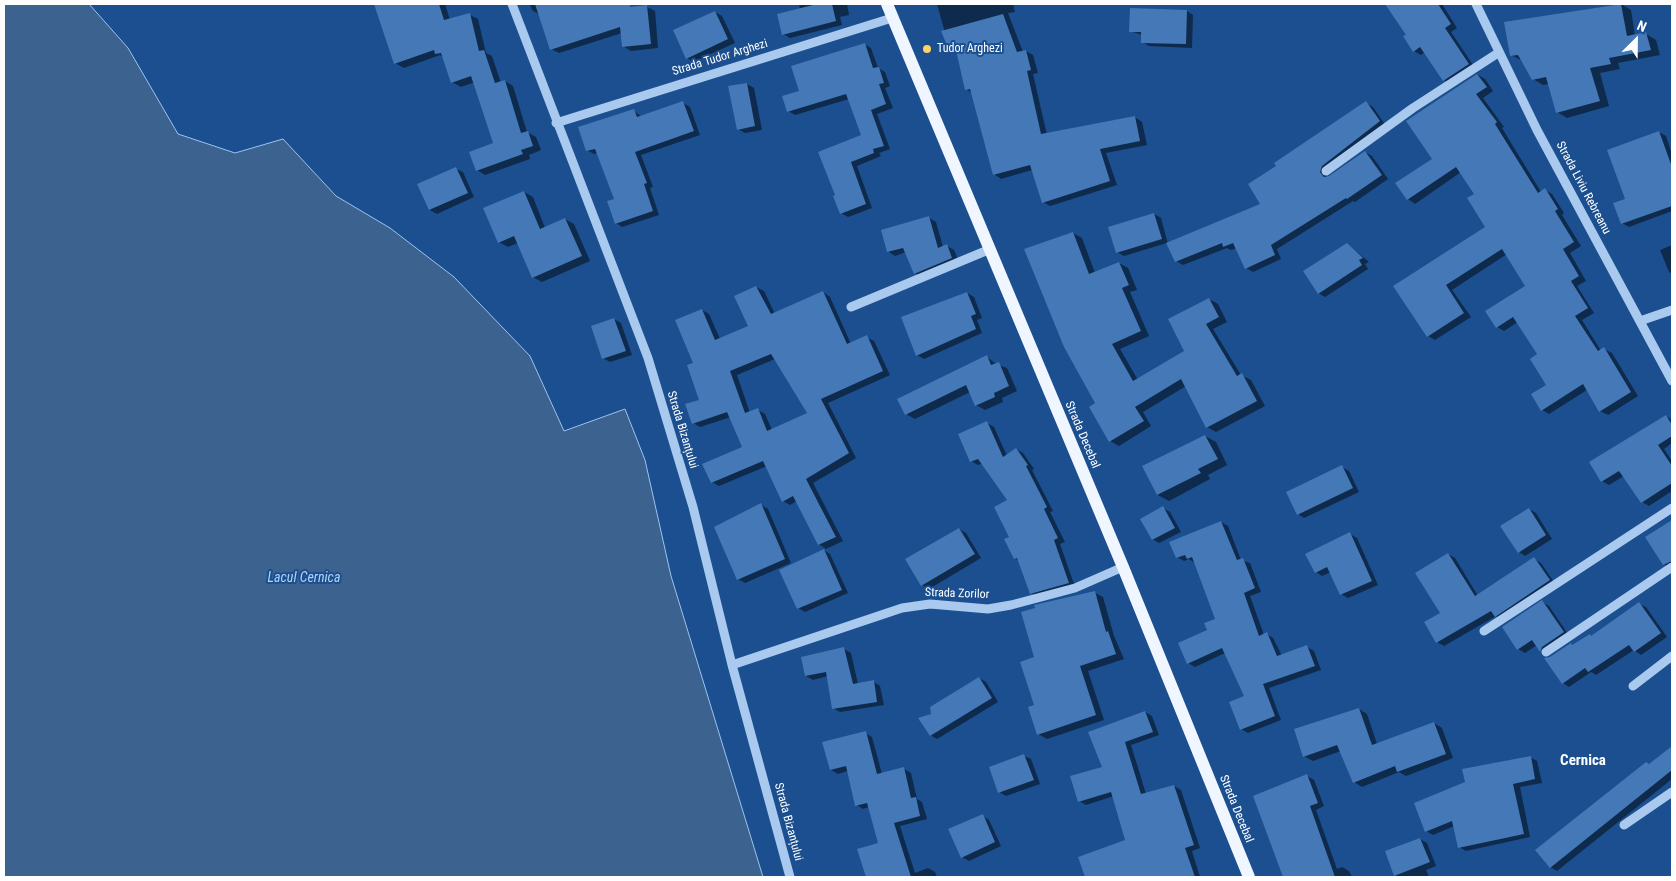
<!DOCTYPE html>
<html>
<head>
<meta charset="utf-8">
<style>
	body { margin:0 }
	#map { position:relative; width:1676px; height:881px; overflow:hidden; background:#1b4f8f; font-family:"Roboto Condensed",sans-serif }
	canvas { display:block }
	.frame { position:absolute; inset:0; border:5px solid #fff; pointer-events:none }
	.north { position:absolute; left:1611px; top:15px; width:50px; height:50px; -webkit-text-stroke:4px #1b4f8f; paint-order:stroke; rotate:23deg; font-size:14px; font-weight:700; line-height:20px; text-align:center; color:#fff }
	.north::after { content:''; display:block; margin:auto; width:18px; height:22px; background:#fff; clip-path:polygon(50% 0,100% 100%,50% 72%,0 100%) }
</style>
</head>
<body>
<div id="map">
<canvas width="1676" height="881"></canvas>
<div class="frame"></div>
<div class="north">N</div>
</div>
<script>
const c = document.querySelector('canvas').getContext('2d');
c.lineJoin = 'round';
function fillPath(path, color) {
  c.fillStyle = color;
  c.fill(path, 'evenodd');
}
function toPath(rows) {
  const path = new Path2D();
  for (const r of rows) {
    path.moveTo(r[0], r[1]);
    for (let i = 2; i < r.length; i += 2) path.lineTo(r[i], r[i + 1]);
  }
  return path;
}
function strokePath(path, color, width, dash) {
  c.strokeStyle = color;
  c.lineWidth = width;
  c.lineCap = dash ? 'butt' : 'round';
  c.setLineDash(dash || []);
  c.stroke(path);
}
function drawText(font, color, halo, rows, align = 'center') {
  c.font = font + ' "Roboto Condensed",sans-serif';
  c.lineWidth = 4;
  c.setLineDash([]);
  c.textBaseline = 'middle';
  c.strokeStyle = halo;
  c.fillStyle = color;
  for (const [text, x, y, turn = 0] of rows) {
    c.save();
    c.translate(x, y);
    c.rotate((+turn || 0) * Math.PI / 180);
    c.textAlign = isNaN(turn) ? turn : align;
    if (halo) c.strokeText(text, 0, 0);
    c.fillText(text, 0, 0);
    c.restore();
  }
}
const water = toPath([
	[4,4,89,4,128,48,178,134,235,153,283,139,336,196,390,228,454,277,530,356,564,431,625,409,645,460,671,576,763,877,4,877,4,4]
]);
const shadow = toPath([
	[376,4,445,4,450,20,470,15,478,19,486,53,492,56,501,83,505,81,513,86,527,132,536,137,541,150,529,155,530,159,485,175,477,170,494,144,475,82,461,87,452,82,444,58,440,55,404,68,395,63],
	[530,4,589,4,590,7,599,12,647,7,655,11,658,48,631,51,623,46,622,33,559,53,551,49,540,15,532,10],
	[799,4,847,4,849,15,840,17,842,25,790,38,783,34,800,9],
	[937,4,1013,4,1015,12,1008,13,1023,52,1026,51,1033,55,1038,73,1033,74,1047,135,1135,117,1142,122,1147,145,1106,153,1117,185,1050,206,1043,202,1032,170,1001,179,994,174,972,93,966,89,958,51,949,47],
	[1387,4,1442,4,1457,28,1451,32,1475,68,1451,84,1444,80,1425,52,1421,55,1414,51,1408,35],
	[1621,4,1631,10,1635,36,1646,34,1656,40,1660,55,1618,63,1620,69,1600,73,1609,106,1567,118,1557,112,1549,84,1543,85,1533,79,1523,61,1511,55,1505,23],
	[1187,11,1193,15,1192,48,1149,46,1142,42,1142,35,1130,31],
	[715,12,722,16,735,43,693,62,687,58],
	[864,44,871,48,878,68,885,72,890,86,885,88,893,108,877,114,890,149,879,153,881,156,857,166,872,208,848,217,841,213,837,196,820,152,863,135,849,99,795,115,788,111,801,92],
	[1478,75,1485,79,1493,91,1483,98,1504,127,1502,128,1541,192,1545,190,1552,194,1564,213,1562,215,1581,246,1570,253,1586,281,1577,286,1594,313,1582,320,1601,351,1604,349,1612,353,1638,396,1608,415,1600,411,1587,390,1549,414,1542,410,1548,385,1539,354,1518,322,1504,331,1497,327,1527,286,1507,254,1452,290,1471,317,1435,340,1428,336,1395,287,1487,227,1476,194,1461,172,1415,204,1408,199,1397,184,1433,159],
	[747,84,754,88,762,130,745,133,738,129],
	[683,103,690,107,700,135,641,155,653,187,650,188,659,215,622,227,616,223,615,200,598,153,594,154,587,150,634,111,642,117],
	[1366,103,1373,107,1386,126,1329,170,1326,178,1330,178,1365,152,1372,156,1388,179,1355,202,1353,201,1277,249,1281,259,1253,272,1246,268,1237,248,1231,250,1227,248,1183,265,1176,261,1167,243,1124,256,1117,252,1154,214,1161,218,1168,244,1262,204],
	[1659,132,1666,136,1672,154,1672,211,1629,227,1622,223,1627,200],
	[456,169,463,172,474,197,437,214,430,210,419,185],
	[524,192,533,197,545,228,565,219,574,224,590,261,542,282,533,277,518,243,508,247,499,242],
	[929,218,936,222,943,247,947,246,954,250,959,262,921,277,915,273,906,252,895,256,889,252,882,231],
	[1073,233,1082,238,1095,273,1119,263,1128,268,1137,290,1130,292,1149,336,1120,349,1138,380,1186,351,1209,299,1218,304,1227,322,1213,329,1241,375,1251,380,1265,406,1216,432,1207,427,1186,386,1143,412,1151,426,1119,446,1110,441,1097,404],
	[1347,244,1369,262,1365,264,1368,269,1325,297,1318,293],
	[1672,245,1672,274,1669,272,1660,250],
	[756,287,764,291,775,314,823,292,830,297,851,344,866,337,874,341,890,375,828,403,856,458,813,483,843,541,826,549,819,544,797,501,790,505,783,501,767,466,719,486,712,482,743,448,731,417,700,427,693,423,700,401,695,363,702,310,709,314,720,339,750,326],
	[775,359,809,413,772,430,765,414,758,410,750,413,737,375],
	[967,293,974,297,982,318,977,320,982,333,924,359,917,355],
	[614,319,621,323,632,355,610,362,603,358],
	[986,356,996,364,1007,368,1017,391,1002,398,1003,402,985,410,976,405,970,392,915,419,906,414],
	[1666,416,1672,420,1672,443,1664,449,1672,461,1672,491,1649,506,1642,502,1624,476,1609,485,1602,481],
	[987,423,994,427,1007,456,1016,449,1023,453,1034,469,1032,470,1053,511,1050,512,1065,542,1060,544,1075,587,1038,597,1031,593,1019,561,1015,558,1010,537,1009,501,983,463,978,465,971,461],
	[1205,436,1216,442,1227,465,1208,475,1210,479,1169,501,1158,495,1144,467],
	[1342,467,1349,471,1359,492,1304,518,1298,514],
	[761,505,768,509,791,563,745,583,738,579],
	[1163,508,1170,512,1181,532,1159,543,1152,539],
	[1529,509,1536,513,1552,539,1525,556,1519,552],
	[1221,522,1228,526,1241,560,1250,563,1261,592,1250,596,1264,635,1267,634,1273,638,1282,656,1307,647,1314,651,1321,670,1269,688,1281,720,1248,733,1241,729,1246,697,1225,653,1195,667,1188,663,1217,620,1195,563,1189,559,1184,561,1177,557],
	[1672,522,1672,568,1671,568,1664,564,1647,538],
	[959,529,966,533,981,558,929,589,922,585],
	[1350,534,1357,538,1378,585,1348,598,1341,594,1331,572,1322,576,1316,572],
	[824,550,830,554,848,593,805,612,798,608],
	[1448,554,1455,558,1478,596,1534,559,1541,563,1556,585,1502,620,1496,616,1444,646,1437,642],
	[1095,593,1103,597,1114,636,1124,659,1088,671,1104,720,1047,739,1038,734,1036,658],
	[1542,602,1549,606,1570,637,1547,654,1537,645,1525,653,1518,649,1503,627],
	[1639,604,1646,607,1667,637,1641,655,1634,650,1596,675,1591,672,1569,687,1563,683,1550,658,1571,644,1574,646,1592,636],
	[844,649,851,653,858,684,874,682,880,686,884,705,840,712,833,708,828,676,813,680,806,676],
	[979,678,986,682,998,702,937,739,930,735,933,715],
	[1359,709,1367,714,1377,744,1434,723,1442,728,1453,758,1406,776,1399,772,1362,787,1354,782,1341,751,1313,761,1304,756],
	[1145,712,1152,716,1159,735,1131,745,1146,794,1174,786,1181,790,1200,848,1192,851,1200,877,1137,877,1135,871,1117,877,1086,877,1079,857,1127,841,1114,796,1086,805,1079,801],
	[865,733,872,737,882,774,904,769,911,773,917,799,922,802,927,819,900,826,915,873,928,868,935,872,937,877,867,877,859,850,879,844,869,807,863,809,857,805,848,771,838,774,831,770],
	[1672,748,1672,779,1557,871,1550,867,1650,765],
	[1024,756,1031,759,1040,784,1006,796,999,792],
	[1530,757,1537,761,1542,783,1520,787,1530,837,1466,851,1459,847,1454,826,1433,835,1426,831],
	[1307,776,1314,780,1324,806,1316,810,1337,869,1342,867,1349,871,1352,877,1287,877,1255,796],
	[983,816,989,820,1001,846,969,861,962,857],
	[1420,839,1427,843,1436,866,1426,870,1429,877,1396,877,1386,852]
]);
const building = toPath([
	[374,4,439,4,444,20,470,13,479,51,484,50,495,83,505,80,521,133,528,131,533,146,521,150,523,154,476,171,469,152,493,143,471,76,451,83,441,53,435,54,434,50,394,64],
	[535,4,630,4,630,7,647,5,651,44,622,47,620,27,550,50],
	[817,4,832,4,836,21,782,35,777,14],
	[1385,4,1438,4,1451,24,1445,28,1469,64,1443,81,1420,47,1413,52,1403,36,1406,35],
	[1621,4,1627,36,1646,32,1651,50,1609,58,1611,64,1590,68,1600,101,1556,113,1546,77,1532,80,1518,55,1510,56,1504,22],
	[1130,8,1187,10,1186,44,1141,43,1141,32,1129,32],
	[715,11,728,39,686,59,673,30],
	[1003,14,1017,52,1026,50,1031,70,1027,71,1041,134,1135,116,1140,141,1100,149,1110,181,1042,203,1030,165,993,175,970,89,965,90,955,46,948,48,941,31],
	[865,43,873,68,879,67,884,83,879,84,886,104,871,110,884,146,873,149,874,153,851,162,866,204,840,214,833,196,835,195,818,152,861,135,846,94,787,112,782,96,799,91,791,66],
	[1477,74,1487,87,1476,94,1497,122,1495,124,1538,193,1545,188,1558,209,1555,211,1574,242,1563,249,1579,276,1571,281,1588,308,1575,316,1598,351,1604,347,1631,392,1599,412,1583,384,1541,411,1531,394,1546,385,1530,359,1537,354,1513,317,1496,328,1485,311,1525,286,1502,249,1446,285,1464,313,1427,337,1393,286,1485,227,1467,198,1474,194,1456,167,1407,200,1395,183,1432,159,1406,121],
	[747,83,755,126,737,130,728,86],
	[683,101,694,131,635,152,647,183,644,184,653,211,615,224,607,201,614,199,595,149,586,151,578,127,634,109,637,117],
	[1366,101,1380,121,1322,166,1320,172,1324,177,1329,176,1365,151,1382,175,1347,199,1346,198,1271,245,1275,255,1245,269,1233,243,1223,247,1222,243,1175,262,1166,243,1260,204,1248,184,1276,166,1274,163],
	[1659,131,1672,167,1672,206,1621,224,1613,203,1625,199,1607,150],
	[456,167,468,193,429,210,417,184],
	[524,191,540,229,565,218,582,256,532,278,514,236,498,243,483,208],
	[1154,213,1162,239,1116,253,1108,227],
	[929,216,938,248,947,244,952,258,914,274,903,248,887,252,881,230],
	[1073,232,1089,274,1119,262,1129,285,1122,288,1141,331,1112,344,1133,381,1184,351,1168,319,1209,298,1219,317,1206,324,1237,376,1242,373,1257,401,1206,428,1181,379,1135,407,1144,421,1109,442,1089,407,1095,403,1064,347,1024,249],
	[1347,243,1363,258,1359,260,1362,265,1318,294,1303,271],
	[756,286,771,314,823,291,847,344,867,335,883,371,821,399,849,453,806,479,836,537,818,545,793,496,782,502,763,461,711,483,702,464,742,447,727,412,692,424,685,404,699,400,687,365,693,363,675,320,702,309,715,340,748,326,734,296],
	[771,354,807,413,767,431,758,408,745,413,730,371],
	[967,292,976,314,971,316,976,329,916,356,901,317],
	[614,318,626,351,602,359,591,326],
	[987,355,991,365,999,362,1009,386,994,393,995,397,975,406,966,385,905,415,897,399],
	[1666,415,1672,425,1672,436,1658,445,1672,466,1672,483,1641,503,1619,471,1601,482,1589,462],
	[987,421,1003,457,1016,448,1028,465,1026,466,1047,507,1044,509,1058,538,1054,540,1069,583,1030,594,1017,558,1014,559,1004,539,1009,537,994,507,1007,500,978,459,970,462,958,434],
	[1205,435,1218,459,1198,469,1201,473,1157,495,1142,466],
	[1342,465,1353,488,1297,515,1286,492],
	[761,503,785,559,737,580,714,527],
	[1163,506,1175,528,1152,540,1140,519],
	[1529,508,1546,535,1518,553,1500,526],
	[1672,520,1672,561,1663,565,1645,537],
	[1221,521,1237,560,1243,558,1255,588,1244,593,1259,636,1267,632,1277,656,1307,645,1315,666,1263,684,1275,716,1240,730,1229,702,1244,696,1222,648,1187,664,1178,643,1207,630,1204,623,1215,619,1192,557,1187,559,1185,555,1176,558,1169,542],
	[959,528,975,554,921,586,905,559],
	[1350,532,1372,581,1340,595,1327,567,1315,573,1305,554],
	[824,549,842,590,797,609,779,570],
	[1448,553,1475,596,1534,557,1550,580,1495,617,1491,611,1436,643,1424,622,1440,613,1415,573],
	[1095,591,1106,632,1108,631,1116,654,1080,666,1096,715,1037,735,1028,707,1034,705,1020,662,1034,657,1021,612,1035,608,1034,605],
	[1542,600,1564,632,1542,647,1540,652,1532,640,1517,650,1502,627],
	[1639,602,1661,633,1634,652,1629,645,1588,672,1585,668,1562,684,1544,658,1550,657,1571,643,1572,645,1590,634,1591,636],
	[844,647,853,684,874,680,877,702,832,709,826,672,805,676,801,657],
	[979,677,992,698,930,736,918,718,931,714,930,707],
	[1359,708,1372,745,1434,722,1446,754,1397,772,1395,766,1353,783,1337,745,1303,757,1294,729],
	[1145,711,1153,732,1125,742,1141,794,1174,785,1194,845,1185,848,1195,877,1085,877,1078,857,1125,840,1111,792,1078,802,1070,776,1102,767,1088,732],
	[866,731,877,774,904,767,911,798,916,797,920,816,894,823,911,877,866,877,857,849,878,843,867,803,855,806,846,766,830,770,822,742],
	[1672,746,1672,770,1550,868,1535,850,1646,762,1649,764],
	[1024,754,1034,780,998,793,989,767],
	[1531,756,1535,779,1513,784,1524,834,1458,848,1452,821,1425,832,1414,803,1465,782,1462,769],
	[1307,774,1318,803,1310,806,1335,877,1283,877,1253,796],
	[983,814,995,842,961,858,948,829],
	[1420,838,1430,862,1394,876,1385,851]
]);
const minor = toPath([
	[512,4,648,358,693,507,732,665,790,877],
	[1476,4,1537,130,1672,381],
	[556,123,892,18],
	[1326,171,1413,108,1498,53],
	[851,307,988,250],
	[1640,321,1672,310],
	[1484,631,1672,508],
	[1546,652,1672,567],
	[732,665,902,608,930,604,988,609,1011,605,1075,588,1123,567],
	[1633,686,1672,656],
	[1624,825,1672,792]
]);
const major = toPath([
	[887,4,1123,567,1249,877]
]);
const markers = [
	[927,49,5,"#ffd166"]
];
const poiNames = [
	["Tudor Arghezi",937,49]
];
const streetNames = [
	["Strada Tudor Arghezi",720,58,-17],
	["Strada Liviu Rebreanu",1583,188,62],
	["Strada Bizanțului",682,430,73],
	["Strada Decebal",1082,435,67],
	["Strada Zorilor",957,594,2],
	["Strada Decebal",1236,809,68],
	["Strada Bizanțului",788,822,75]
];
const waterNames = [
	["Lacul Cernica",304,578]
];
const quarterNames = [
	["Cernica",1583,761]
];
fillPath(water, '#3c6290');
strokePath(water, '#9cc4f0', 1);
fillPath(shadow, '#0007');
fillPath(building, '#4478b7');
strokePath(minor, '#a9c9ee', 9);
strokePath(major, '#f0f6ff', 12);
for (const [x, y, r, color] of markers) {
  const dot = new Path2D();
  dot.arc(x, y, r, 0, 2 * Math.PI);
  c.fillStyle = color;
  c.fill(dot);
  strokePath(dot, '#1b4f8f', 2);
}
drawText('12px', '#fff', '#1b4f8f', poiNames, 'left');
drawText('12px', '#fff', '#1b4f8f', streetNames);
drawText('italic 14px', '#b5d3f5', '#1b4f8f', waterNames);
drawText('bold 15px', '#fff', '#1b4f8f', quarterNames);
</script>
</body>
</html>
